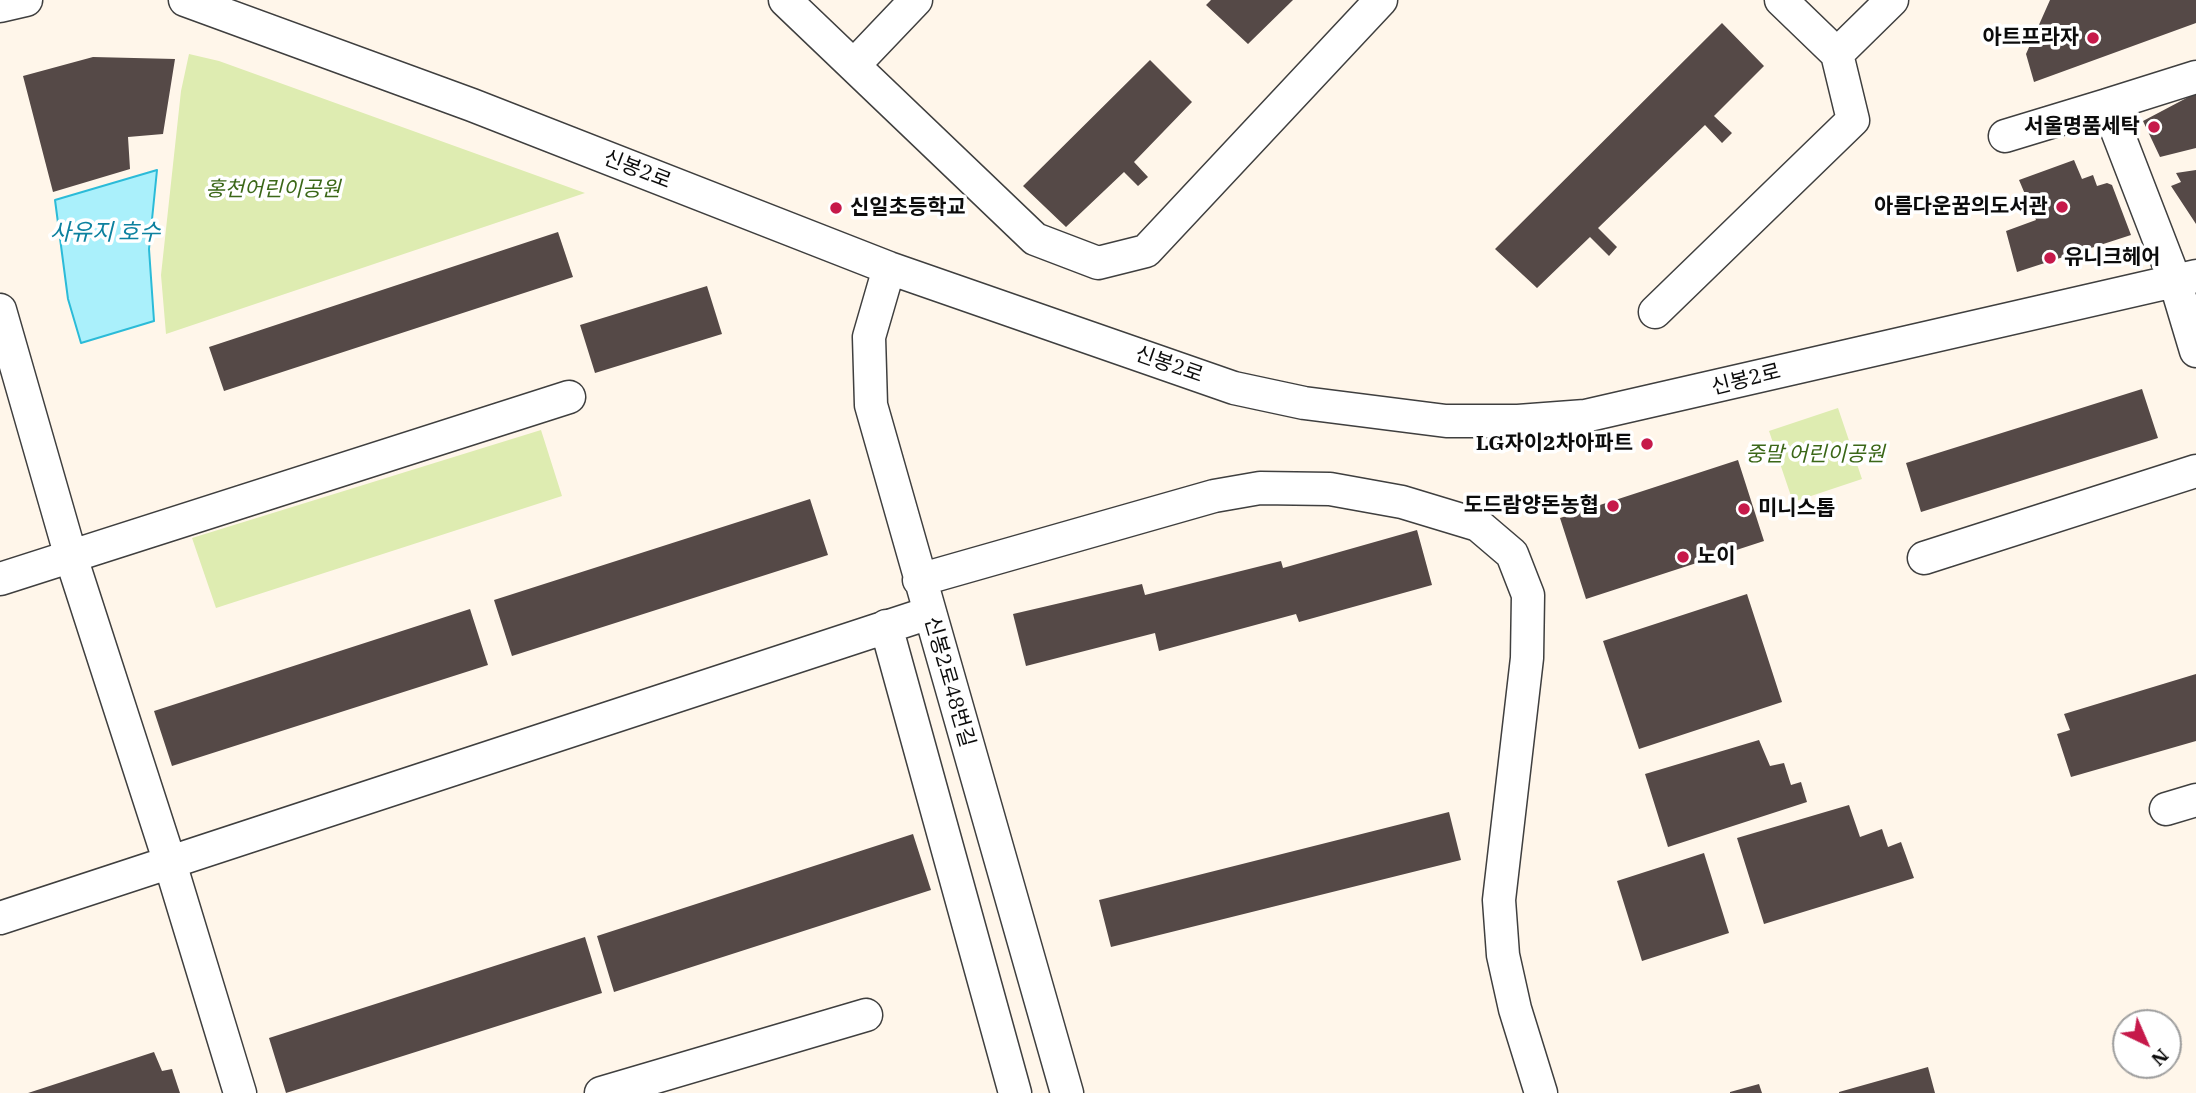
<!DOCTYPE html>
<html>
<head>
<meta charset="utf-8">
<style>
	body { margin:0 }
	#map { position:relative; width:2196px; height:1093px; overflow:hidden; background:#fff6ea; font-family:"IBM Plex Serif",serif }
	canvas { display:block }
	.north { position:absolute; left:2112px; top:1009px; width:70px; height:70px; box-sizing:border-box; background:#fff; border:2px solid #9e9e9e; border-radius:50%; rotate:136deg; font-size:19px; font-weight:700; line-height:28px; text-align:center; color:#0c0c0c }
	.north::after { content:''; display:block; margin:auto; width:24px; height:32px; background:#c6194a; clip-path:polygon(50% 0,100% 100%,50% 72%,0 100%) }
</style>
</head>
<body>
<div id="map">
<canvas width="2196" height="1093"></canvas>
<div class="north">N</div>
</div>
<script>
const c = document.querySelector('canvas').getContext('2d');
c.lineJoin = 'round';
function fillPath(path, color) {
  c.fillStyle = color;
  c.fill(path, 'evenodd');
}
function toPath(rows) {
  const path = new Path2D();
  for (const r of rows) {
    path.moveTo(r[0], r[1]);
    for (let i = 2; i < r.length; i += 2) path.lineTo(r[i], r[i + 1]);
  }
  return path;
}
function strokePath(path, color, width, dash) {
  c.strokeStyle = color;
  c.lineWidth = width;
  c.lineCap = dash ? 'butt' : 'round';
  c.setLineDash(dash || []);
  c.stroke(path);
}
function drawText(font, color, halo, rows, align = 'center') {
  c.font = font + ' "IBM Plex Serif","Noto Sans KR",serif';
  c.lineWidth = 7;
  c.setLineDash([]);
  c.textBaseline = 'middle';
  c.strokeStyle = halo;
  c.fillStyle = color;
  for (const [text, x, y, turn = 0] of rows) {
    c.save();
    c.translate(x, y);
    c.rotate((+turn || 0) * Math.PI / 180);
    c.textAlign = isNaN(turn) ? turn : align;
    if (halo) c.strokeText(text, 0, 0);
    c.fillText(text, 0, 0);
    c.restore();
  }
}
const green = toPath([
	[189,54,219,61,585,193,166,334,161,275,181,91],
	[1838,408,1862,479,1793,502,1769,431],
	[541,430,562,496,216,608,192,538]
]);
const water = toPath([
	[157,170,149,249,154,321,81,343,68,299,55,200,157,170]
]);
const building = toPath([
	[1211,0,1293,0,1248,44,1206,5],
	[2050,0,2196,0,2196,23,2034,82,2026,54],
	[1722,23,1764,66,1714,116,1732,133,1722,143,1705,125,1598,228,1617,247,1609,256,1590,237,1537,288,1495,249],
	[93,57,175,59,163,134,128,137,130,169,53,192,23,76],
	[1150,60,1192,102,1134,162,1148,177,1138,186,1124,172,1066,227,1023,186],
	[2196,93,2196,148,2160,157,2143,121],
	[2074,160,2082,179,2093,175,2097,186,2107,183,2112,185,2131,235,2017,272,2006,231,2036,220,2019,180],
	[2196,170,2196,224,2171,186,2181,182,2176,173],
	[558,232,573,277,224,391,209,347],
	[707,286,722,334,595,373,580,325],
	[2142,389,2158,438,1921,512,1906,463],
	[1738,460,1764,541,1586,599,1560,518],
	[810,499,828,555,512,656,494,600],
	[1417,530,1432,585,1299,622,1296,614,1159,651,1155,633,1026,666,1013,614,1142,584,1145,595,1281,561,1283,568],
	[1747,594,1782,702,1639,749,1603,641],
	[470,609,488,665,172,766,154,711],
	[2196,674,2196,741,2071,777,2057,734,2070,730,2064,714],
	[1759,740,1770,766,1784,763,1791,785,1801,782,1807,802,1668,847,1645,774],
	[1849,805,1860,837,1882,829,1888,847,1901,842,1914,878,1764,924,1737,838],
	[1449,812,1461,860,1111,947,1099,900],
	[913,834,931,890,614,992,597,936],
	[1704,853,1729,933,1642,961,1617,881],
	[585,937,602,993,286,1093,269,1038],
	[154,1052,162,1071,172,1069,180,1093,28,1093],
	[1928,1067,1935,1093,1839,1093,1839,1092],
	[1759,1084,1762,1093,1730,1093,1730,1092]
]);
const minor = toPath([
	[185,0,472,105,889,268,1234,388,1304,403,1446,421,1518,421,1585,416,2196,276],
	[785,0,1035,239,1098,263,1146,251,1381,0],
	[1781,0,1837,54],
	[0,6,26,0],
	[854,65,916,0],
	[2196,77,2107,105,2175,281,2196,351],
	[2005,136,2107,105],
	[889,268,869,337,871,405,1067,1093],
	[0,310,71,557,170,863,240,1093],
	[1655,312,1853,120,1837,54,1892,0],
	[1924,558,2196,471],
	[0,579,569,397],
	[919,580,1214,496,1260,488,1330,489,1402,502,1478,525,1512,554,1528,595,1527,658,1499,900,1503,955,1515,1009,1541,1093],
	[886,626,1015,1093],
	[2166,809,2196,800],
	[0,918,929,613],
	[601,1093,866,1015]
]);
const markers = [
	[2093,38,7,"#c6194a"],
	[2154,127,7,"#c6194a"],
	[2062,207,7,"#c6194a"],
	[836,208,7,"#c6194a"],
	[2050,258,7,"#c6194a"],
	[1647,444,7,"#c6194a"],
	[1613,506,7,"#c6194a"],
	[1744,509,7,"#c6194a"],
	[1683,557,7,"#c6194a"]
];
const poiNames = [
	["아트프라자",2079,38],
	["서울명품세탁",2140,127],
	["아름다운꿈의도서관",2048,207],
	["신일초등학교",850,208,"left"],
	["유니크헤어",2064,258,"left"],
	["LG자이2차아파트",1633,444],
	["도드람양돈농협",1599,506],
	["미니스톱",1758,509,"left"],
	["노이",1697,557,"left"]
];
const streetNames = [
	["신봉2로",637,170,21],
	["신봉2로",1169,365,19],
	["신봉2로",1746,380,-14],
	["신봉2로48번길",949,682,74]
];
const parkNames = [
	["홍천어린이공원",273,190],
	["중말 어린이공원",1815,455]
];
const waterNames = [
	["사유지 호수",105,233]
];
fillPath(green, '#deecb1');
fillPath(water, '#aaf0fb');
strokePath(water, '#2bbbd8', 2);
fillPath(building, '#554947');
strokePath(minor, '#3f3f3f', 35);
strokePath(minor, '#fff', 32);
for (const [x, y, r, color] of markers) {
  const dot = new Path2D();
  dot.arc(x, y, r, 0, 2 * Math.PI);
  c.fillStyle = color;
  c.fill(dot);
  strokePath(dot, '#fff', 2.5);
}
drawText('bold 21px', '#0c0c0c', '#fff', poiNames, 'right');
drawText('21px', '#0c0c0c', '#fff', streetNames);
drawText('italic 21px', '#3b6718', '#fff', parkNames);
drawText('italic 23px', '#0c819f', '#fff', waterNames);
</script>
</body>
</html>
